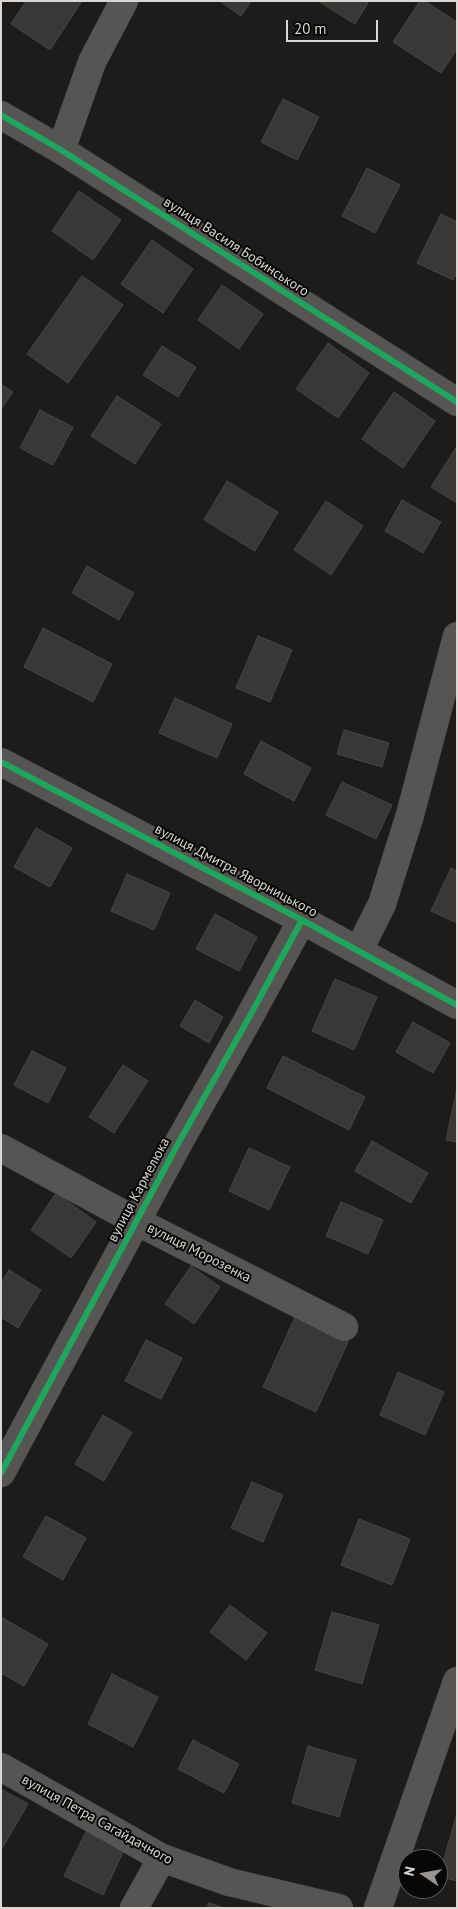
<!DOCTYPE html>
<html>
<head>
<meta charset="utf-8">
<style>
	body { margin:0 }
	#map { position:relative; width:458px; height:1909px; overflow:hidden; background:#1e1c1a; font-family:"PT Sans",sans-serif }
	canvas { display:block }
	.frame { position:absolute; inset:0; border:2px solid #d9d6d3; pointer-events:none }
	.north { position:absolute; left:398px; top:1849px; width:50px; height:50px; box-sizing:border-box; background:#080705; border:1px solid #5c5a57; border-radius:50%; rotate:282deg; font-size:14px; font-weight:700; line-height:20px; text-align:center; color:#d9d6d3 }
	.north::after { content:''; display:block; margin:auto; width:18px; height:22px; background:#989592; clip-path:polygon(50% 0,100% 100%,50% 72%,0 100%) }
	.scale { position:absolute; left:286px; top:20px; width:92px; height:22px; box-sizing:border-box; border:2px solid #d9d6d3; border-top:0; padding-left:6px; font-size:15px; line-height:18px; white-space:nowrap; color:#d9d6d3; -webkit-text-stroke:4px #080705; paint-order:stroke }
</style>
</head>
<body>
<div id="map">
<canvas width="458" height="1909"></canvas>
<div class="frame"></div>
<div class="north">N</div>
<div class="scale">20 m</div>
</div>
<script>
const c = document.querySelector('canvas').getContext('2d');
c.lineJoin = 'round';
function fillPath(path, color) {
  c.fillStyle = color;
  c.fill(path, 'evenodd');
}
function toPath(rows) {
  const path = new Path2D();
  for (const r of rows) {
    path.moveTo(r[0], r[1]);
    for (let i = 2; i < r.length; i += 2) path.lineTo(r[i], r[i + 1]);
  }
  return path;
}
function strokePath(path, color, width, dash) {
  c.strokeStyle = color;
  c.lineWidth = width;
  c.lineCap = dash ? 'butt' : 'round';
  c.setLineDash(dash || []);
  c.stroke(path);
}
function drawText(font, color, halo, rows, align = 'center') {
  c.font = font + ' "PT Sans",sans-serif';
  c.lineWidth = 4;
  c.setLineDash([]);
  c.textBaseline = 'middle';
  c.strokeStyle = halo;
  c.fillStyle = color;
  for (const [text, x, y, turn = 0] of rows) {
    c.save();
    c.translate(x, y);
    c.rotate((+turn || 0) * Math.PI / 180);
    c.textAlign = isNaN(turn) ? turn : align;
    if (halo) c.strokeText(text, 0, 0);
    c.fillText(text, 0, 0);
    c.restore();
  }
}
const building = toPath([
	[26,1,82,1,50,50,11,24,26,1],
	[220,1,251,1,241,16,220,1],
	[318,1,369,1,355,24,318,1],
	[420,1,425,1,457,22,457,49,441,73,393,42,420,1],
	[283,99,319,117,297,160,261,142,283,99],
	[367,168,400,185,375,233,342,216,367,168],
	[79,191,121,220,93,260,52,231,79,191],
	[441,214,457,222,457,273,453,280,417,263,441,214],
	[152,240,193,269,163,313,121,284,152,240],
	[82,276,123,305,68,383,27,354,82,276],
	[222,285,263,314,239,349,198,320,222,285],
	[328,343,369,373,338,418,296,389,328,343],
	[162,346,196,367,178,397,143,375,162,346],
	[1,384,13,392,1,409,1,384],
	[394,392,435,421,403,468,362,439,394,392],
	[117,396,161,424,135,464,91,436,117,396],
	[40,410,73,427,53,465,20,448,40,410],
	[457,446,457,503,431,487,457,446],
	[227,481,278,512,255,551,204,520,227,481],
	[402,500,441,522,423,553,385,531,402,500],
	[326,501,363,526,331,575,294,550,326,501],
	[87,566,134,593,119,620,72,593,87,566],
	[43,628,112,664,93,702,24,667,43,628],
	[258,636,292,650,270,702,236,688,258,636],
	[175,698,232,724,217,758,159,733,175,698],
	[344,730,389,743,382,767,337,754,344,730],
	[261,741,311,768,294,801,244,774,261,741],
	[342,782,392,805,376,839,326,815,342,782],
	[36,828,72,848,50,887,14,867,36,828],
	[451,868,457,871,457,923,431,911,451,868],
	[127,874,170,893,154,930,111,911,127,874],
	[215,914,257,937,239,971,196,949,215,914],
	[335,979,377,997,354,1050,312,1031,335,979],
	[195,1000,223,1017,209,1043,180,1026,195,1000],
	[413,1022,450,1043,433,1073,396,1052,413,1022],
	[32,1051,66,1068,48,1103,14,1085,32,1051],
	[283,1056,365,1097,349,1130,267,1088,283,1056],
	[123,1065,148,1081,114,1133,89,1117,123,1065],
	[457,1088,457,1142,446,1140,457,1088],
	[372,1141,428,1173,411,1203,355,1171,372,1141],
	[249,1148,290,1167,269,1210,229,1191,249,1148],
	[56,1193,96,1222,71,1258,31,1230,56,1193],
	[341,1202,383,1220,368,1254,326,1236,341,1202],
	[191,1266,220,1287,194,1324,165,1304,191,1266],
	[9,1270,41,1290,18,1328,1,1317,1,1283,9,1270],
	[295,1317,348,1342,316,1412,263,1387,295,1317],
	[146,1340,182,1358,161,1399,125,1381,146,1340],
	[398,1372,444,1392,425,1435,380,1415,398,1372],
	[103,1415,132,1432,104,1481,75,1464,103,1415],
	[252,1482,283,1495,263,1542,231,1528,252,1482],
	[46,1516,86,1538,63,1580,23,1557,46,1516],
	[359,1519,410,1539,392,1585,341,1565,359,1519],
	[230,1605,267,1633,246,1660,210,1632,230,1605],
	[332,1612,379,1625,362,1684,315,1670,332,1612],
	[1,1617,48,1644,24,1686,1,1673,1,1617],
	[112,1674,158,1697,133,1747,88,1724,112,1674],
	[193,1740,239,1764,224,1793,178,1769,193,1740],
	[308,1746,356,1760,339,1817,292,1803,308,1746],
	[1,1789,28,1804,1,1850,1,1789],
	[456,1817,457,1817,457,1881,439,1876,456,1817],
	[86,1832,124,1850,103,1895,64,1876,86,1832],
	[209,1903,225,1908,207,1908,209,1903]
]);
const minor = toPath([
	[1,115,61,150,457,402],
	[61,150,92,62,124,1],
	[1,762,302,920,457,1005],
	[359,950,382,904,410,815,457,636],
	[1,1148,136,1221,344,1327],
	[1,1473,179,1142,246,1023,302,920],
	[1,1767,162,1858,229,1882,339,1908],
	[134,1908,162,1858],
	[378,1908,457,1681]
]);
const cycleway = toPath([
	[1,115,61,150,457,402],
	[1,762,302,920,457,1005],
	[1,1473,179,1142,246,1023,302,920]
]);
const streetNames = [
	["вулиця Василя Бобинського",236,247,33],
	["вулиця Дмитра Яворницького",236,871,28],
	["вулиця Кармелюка",139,1190,-62],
	["вулиця Морозенка",199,1253,27],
	["вулиця Петра Сагайдачного",97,1820,29]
];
fillPath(building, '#3a3836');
strokePath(building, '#484644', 1);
strokePath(minor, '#393836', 29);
strokePath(minor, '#575553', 28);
strokePath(cycleway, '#20a55d', 6);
drawText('14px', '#d9d6d3', '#080705', streetNames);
</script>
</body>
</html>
